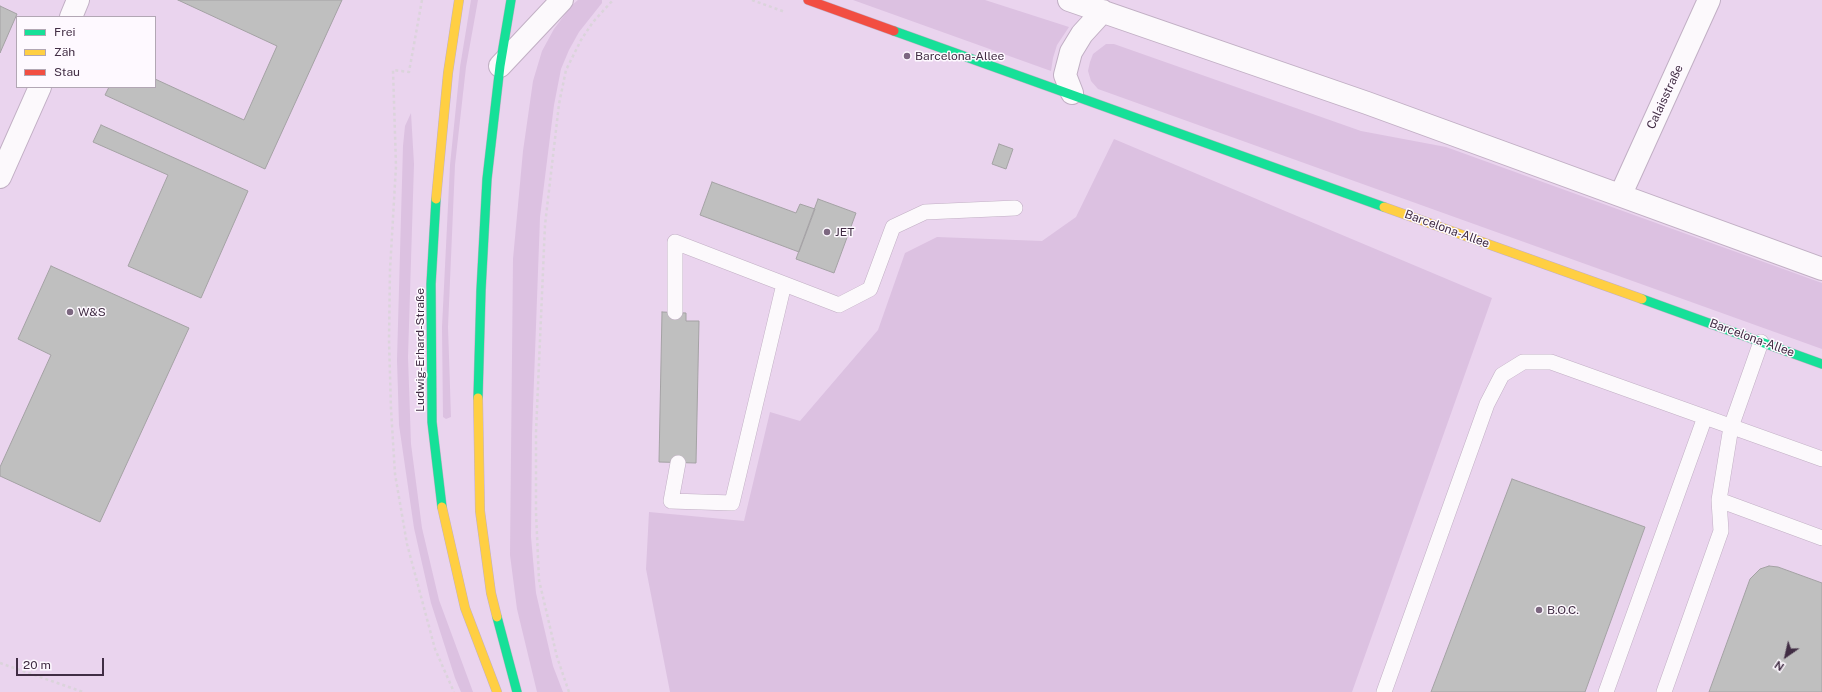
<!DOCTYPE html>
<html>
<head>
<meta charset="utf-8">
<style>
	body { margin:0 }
	#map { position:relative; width:1822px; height:692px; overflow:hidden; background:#ead4ee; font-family:"Public Sans",sans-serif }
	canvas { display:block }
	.legend { position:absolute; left:16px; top:16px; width:140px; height:72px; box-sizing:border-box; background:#fef9ff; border:1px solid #b2a7b4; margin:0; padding:5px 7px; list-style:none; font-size:12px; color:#412d44 }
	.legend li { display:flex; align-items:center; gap:8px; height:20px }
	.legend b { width:20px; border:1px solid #b2a7b4 }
	.north { position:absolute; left:1766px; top:636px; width:40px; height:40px; -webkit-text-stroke:3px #fef9ff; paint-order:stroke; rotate:214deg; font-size:11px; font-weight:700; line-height:16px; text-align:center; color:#412d44 }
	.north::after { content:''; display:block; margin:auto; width:14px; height:18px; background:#412d44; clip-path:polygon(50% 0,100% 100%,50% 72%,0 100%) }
	.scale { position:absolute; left:16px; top:658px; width:88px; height:18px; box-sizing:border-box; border:2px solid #412d44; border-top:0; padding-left:5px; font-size:12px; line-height:14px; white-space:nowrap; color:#412d44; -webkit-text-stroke:3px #fef9ff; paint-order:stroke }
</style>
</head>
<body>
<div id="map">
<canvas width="1822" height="692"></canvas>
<ul class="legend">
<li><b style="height:5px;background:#16e098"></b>Frei</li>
<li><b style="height:5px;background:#ffcf43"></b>Zäh</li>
<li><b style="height:5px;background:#f24e42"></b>Stau</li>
</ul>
<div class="north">N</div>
<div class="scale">20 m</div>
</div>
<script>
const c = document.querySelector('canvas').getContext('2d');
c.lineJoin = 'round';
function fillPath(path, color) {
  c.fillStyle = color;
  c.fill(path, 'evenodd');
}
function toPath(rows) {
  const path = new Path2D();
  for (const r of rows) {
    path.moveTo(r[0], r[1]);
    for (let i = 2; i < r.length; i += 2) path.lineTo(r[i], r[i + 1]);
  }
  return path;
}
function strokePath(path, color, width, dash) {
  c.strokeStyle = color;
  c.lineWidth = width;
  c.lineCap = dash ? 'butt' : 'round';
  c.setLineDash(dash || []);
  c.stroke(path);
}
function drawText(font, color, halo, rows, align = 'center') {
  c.font = font + ' "Public Sans",sans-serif';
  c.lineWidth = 3;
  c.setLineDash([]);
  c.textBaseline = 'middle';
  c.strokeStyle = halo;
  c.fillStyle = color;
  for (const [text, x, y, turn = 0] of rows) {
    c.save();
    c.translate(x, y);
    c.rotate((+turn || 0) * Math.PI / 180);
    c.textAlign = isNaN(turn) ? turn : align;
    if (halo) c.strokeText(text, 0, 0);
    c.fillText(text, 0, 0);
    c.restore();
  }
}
const green = toPath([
	[471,0,478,0,466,67,455,165,448,327,451,417,446,419,443,417,442,327,450,165,460,67],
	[578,0,602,0,602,3,579,32,569,50,561,69,554,105,540,217,532,434,531,537,536,593,553,666,563,692,537,692,517,609,510,555,513,259,523,151,533,81,542,51,554,29,572,5],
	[853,0,985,0,1069,27,1057,45,1053,58,1051,71],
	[1106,44,1114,44,1361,131,1446,147,1822,283,1822,349,1098,89,1091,81,1088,71,1090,62,1093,54],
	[411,113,414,164,408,357,411,444,422,528,439,600,473,692,461,692,455,678,431,603,414,528,399,425,397,360,403,146,405,126],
	[1114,139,1492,298,1352,692,670,692,646,569,649,512,744,521,770,412,800,421,878,330,905,253,937,237,1042,241,1076,217]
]);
const building = toPath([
	[178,0,342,0,265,169,105,95,109,87,155,87,155,79,244,120,277,46,178,0],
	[0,6,17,14,0,53,0,6],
	[101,125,248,191,201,298,128,266,168,175,93,142,101,125],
	[999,144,1013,149,1006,169,992,164,999,144],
	[712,182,796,213,800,204,815,209,799,252,700,215,712,182],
	[818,199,856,213,834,273,796,259,818,199],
	[51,266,189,328,100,522,0,476,0,467,51,355,18,339,51,266],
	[662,312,686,313,686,321,699,321,696,463,659,462,662,312],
	[1512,479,1645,527,1585,692,1431,692,1512,479],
	[1769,566,1778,567,1822,583,1822,692,1709,692,1750,579,1760,569,1769,566]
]);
const path = toPath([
	[422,0,409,72,393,70,396,166,390,270,389,340,391,409,395,474,407,544,435,649,454,692],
	[752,0,785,12],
	[0,663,83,692],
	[569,692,557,657,539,580,536,513,536,432,545,225,559,104,566,70,581,40,593,22,613,0]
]);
const lane = toPath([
	[675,312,675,242,839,305,870,289,893,227,925,212,1015,208],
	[1761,342,1731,427,1719,500,1822,538],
	[678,463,671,501,732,503,784,284],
	[1384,692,1487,404,1502,375,1523,362,1551,362,1822,459],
	[1606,692,1705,417],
	[1664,692,1721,531,1719,500]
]);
const street = toPath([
	[1069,0,1367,103,1822,269],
	[71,17,78,0],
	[500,66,562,0],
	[1072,93,1065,75,1071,52,1082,34,1103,11],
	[0,177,40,87],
	[1621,194,1709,0]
]);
const fast = toPath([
	[894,31,1384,207],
	[436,199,431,284,432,422,442,507],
	[1642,299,1822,364],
	[478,398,481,290,487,179,500,66,511,0],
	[497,617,517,692]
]);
const slow = toPath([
	[436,199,448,73,459,0],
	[1384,207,1642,299],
	[478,398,480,511,491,593,497,617],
	[442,507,465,608,497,692]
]);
const jam = toPath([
	[808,0,894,31]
]);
const markers = [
	[907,56,4,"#7c6780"],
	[827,232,4,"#7c6780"],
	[70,312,4,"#7c6780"],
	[1539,610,4,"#7c6780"]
];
const poiNames = [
	["Barcelona-Allee",915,56],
	["JET",835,232],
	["W&S",78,312],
	["B.O.C.",1547,610]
];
const streetNames = [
	["Calaisstraße",1665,97,-65],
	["Barcelona-Allee",1447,229,20],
	["Barcelona-Allee",1752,338,20],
	["Ludwig-Erhard-Straße",420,350,-90]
];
fillPath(green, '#dcc1e1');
fillPath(building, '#bfbfbf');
strokePath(building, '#a4a2a4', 1);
strokePath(lane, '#c1afc4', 16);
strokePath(street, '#c1afc4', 24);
strokePath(fast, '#c1afc4', 10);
strokePath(slow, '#c1afc4', 10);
strokePath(jam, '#c1afc4', 10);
strokePath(path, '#dbd4db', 2.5, [3, 3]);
strokePath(lane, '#fcf9fc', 15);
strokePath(street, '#fcf9fc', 22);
strokePath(fast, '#16e098', 9);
strokePath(slow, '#ffcf43', 9);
strokePath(jam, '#f24e42', 9);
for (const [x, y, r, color] of markers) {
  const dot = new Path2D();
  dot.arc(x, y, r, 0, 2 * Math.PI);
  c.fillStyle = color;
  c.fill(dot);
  strokePath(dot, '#fef9ff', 1.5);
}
drawText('12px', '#412d44', '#fef9ff', poiNames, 'left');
drawText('12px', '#412d44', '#fef9ff', streetNames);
</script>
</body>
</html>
